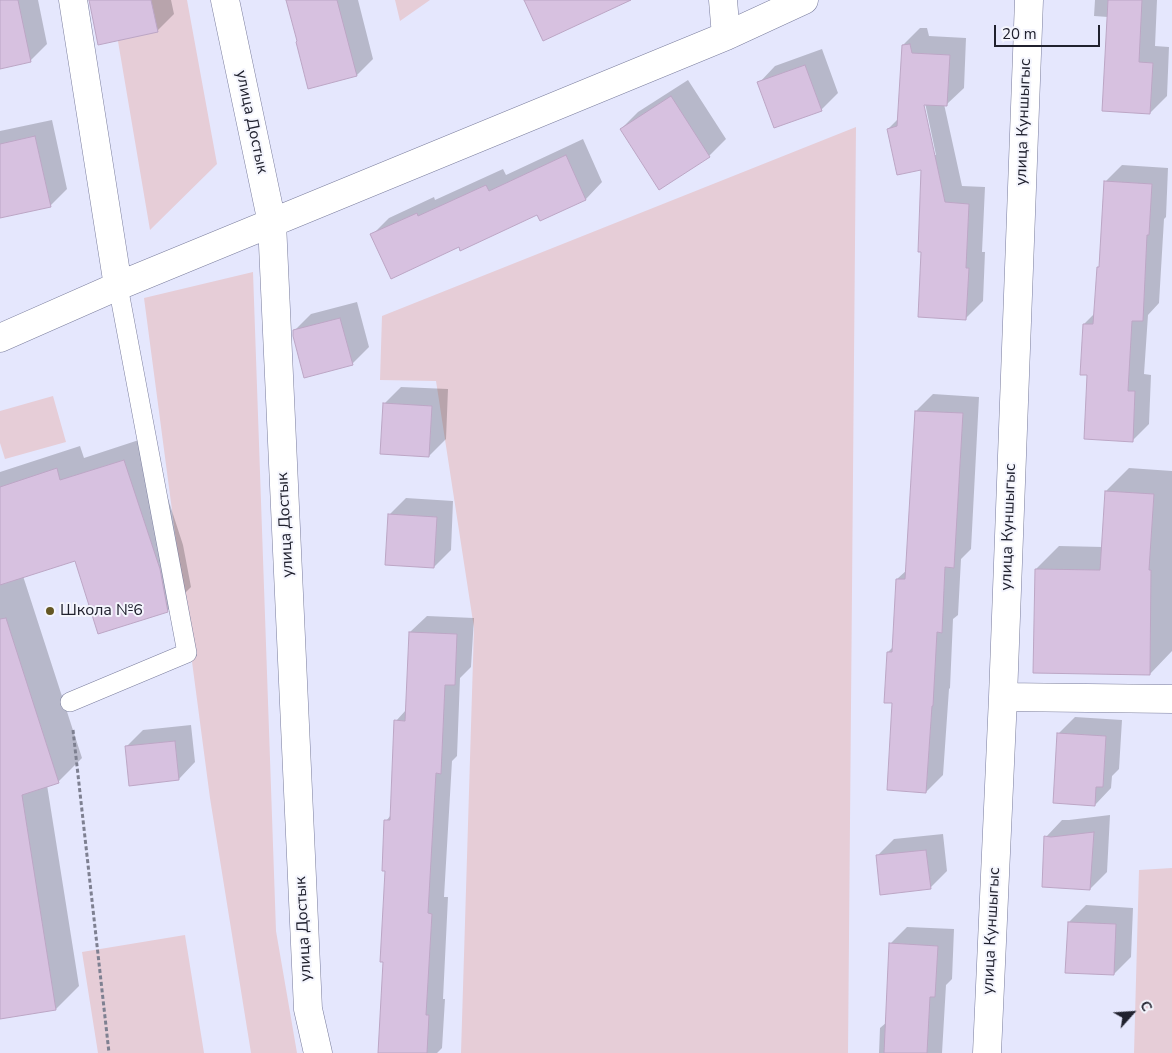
<!DOCTYPE html>
<html>
<head>
<meta charset="utf-8">
<style>
	body { margin:0 }
	#map { position:relative; width:1172px; height:1053px; overflow:hidden; background:#e5e7fd; font-family:"Nunito Sans",sans-serif }
	canvas { display:block }
	.north { position:absolute; left:1107px; top:988px; width:50px; height:50px; -webkit-text-stroke:4px #f4f5fd; paint-order:stroke; rotate:64deg; font-size:14px; font-weight:700; line-height:20px; text-align:center; color:#20212e }
	.north::after { content:''; display:block; margin:auto; width:18px; height:22px; background:#20212e; clip-path:polygon(50% 0,100% 100%,50% 72%,0 100%) }
	.scale { position:absolute; left:994px; top:25px; width:106px; height:22px; box-sizing:border-box; border:2px solid #20212e; border-top:0; padding-left:6px; font-size:15px; line-height:18px; white-space:nowrap; color:#20212e; -webkit-text-stroke:4px #f4f5fd; paint-order:stroke }
</style>
</head>
<body>
<div id="map">
<canvas width="1172" height="1053"></canvas>
<div class="north">С</div>
<div class="scale">20 m</div>
</div>
<script>
const c = document.querySelector('canvas').getContext('2d');
c.lineJoin = 'round';
function fillPath(path, color) {
  c.fillStyle = color;
  c.fill(path, 'evenodd');
}
function toPath(rows) {
  const path = new Path2D();
  for (const r of rows) {
    path.moveTo(r[0], r[1]);
    for (let i = 2; i < r.length; i += 2) path.lineTo(r[i], r[i + 1]);
  }
  return path;
}
function strokePath(path, color, width, dash) {
  c.strokeStyle = color;
  c.lineWidth = width;
  c.lineCap = dash ? 'butt' : 'round';
  c.setLineDash(dash || []);
  c.stroke(path);
}
function drawText(font, color, halo, rows, align = 'center') {
  c.font = font + ' "Nunito Sans",sans-serif';
  c.lineWidth = 4;
  c.setLineDash([]);
  c.textBaseline = 'middle';
  c.strokeStyle = halo;
  c.fillStyle = color;
  for (const [text, x, y, turn = 0] of rows) {
    c.save();
    c.translate(x, y);
    c.rotate((+turn || 0) * Math.PI / 180);
    c.textAlign = isNaN(turn) ? turn : align;
    if (halo) c.strokeText(text, 0, 0);
    c.fillText(text, 0, 0);
    c.restore();
  }
}
const green = toPath([
	[111,0,187,0,217,164,150,230],
	[395,0,430,0,400,21],
	[856,127,848,1053,461,1053,474,628,436,381,380,380,382,316],
	[253,272,276,931,297,1053,251,1053,210,798,144,298],
	[53,396,66,442,5,459,0,443,0,411],
	[1172,868,1172,1053,1134,1053,1139,870],
	[185,935,204,1053,98,1053,82,952]
]);
const shadow = toPath([
	[0,0,38,0,47,44,30,61,0,67],
	[90,0,171,0,174,14,157,31],
	[287,0,358,0,373,59,357,75,298,41],
	[1095,0,1157,0,1155,46,1169,47,1167,96,1150,113,1108,17,1094,16],
	[920,28,927,28,929,36,966,38,964,88,947,104,944,104,962,186,985,187,982,252,985,252,983,301,966,318,923,251,923,168,888,129,899,118,903,45],
	[924,98,936,155,933,155,921,99],
	[822,49,838,93,821,110,759,83,775,66],
	[688,80,726,139,709,156,660,188,621,129,638,112],
	[52,120,67,189,50,206,0,217,0,131],
	[583,139,602,182,586,199,541,220,538,213,459,246,372,235,389,218,434,197,435,200,503,169,506,175],
	[1122,165,1168,168,1166,217,1164,219,1159,303,1148,315,1144,374,1151,375,1149,424,1132,441,1088,374,1084,324,1095,313,1098,268,1100,266,1105,182],
	[357,302,369,347,352,364,294,331,311,314],
	[401,387,448,389,446,439,429,456,385,403],
	[933,394,979,397,971,549,961,559,958,615,953,619,950,688,949,689,943,775,926,792,894,702,888,652,893,647,897,579,907,570,916,411],
	[148,437,183,545,191,587,167,611,75,559,23,576,82,758,59,781,47,785,79,986,56,1009,0,1018,0,472,80,446,84,458],
	[1129,468,1172,471,1172,651,1150,674,1036,569,1059,546,1103,547,1106,491],
	[406,498,453,501,451,550,434,567,389,515],
	[427,616,474,618,471,667,460,678,457,756,452,761,444,897,448,897,443,999,445,999,442,1048,437,1053,379,1053,384,961,387,870,386,821,391,815,396,721,406,710,410,632],
	[1075,717,1122,720,1119,769,1112,776,1111,788,1095,805,1058,734],
	[191,725,195,762,179,779,126,747,143,730],
	[1110,815,1107,872,1090,889,1046,837,1062,820,1069,820],
	[943,834,947,871,930,888,877,856,894,839],
	[1086,905,1133,908,1131,957,1114,974,1069,922],
	[907,927,954,929,952,979,946,985,942,1053,879,1053,880,1028,887,1022,891,943]
]);
const building = toPath([
	[0,0,18,0,31,62,0,69,0,0],
	[89,0,151,0,158,32,98,45,89,0],
	[286,0,337,0,357,76,308,89,296,42,297,41,286,0],
	[524,0,631,0,543,41,524,0],
	[1108,0,1142,0,1139,62,1153,63,1150,114,1102,111,1108,0],
	[910,44,912,53,950,55,947,106,924,105,945,202,969,204,966,268,969,268,966,320,918,317,921,252,918,252,921,170,897,175,887,129,897,126,902,45,910,44],
	[805,65,822,111,774,128,757,82,805,65],
	[671,96,710,157,659,190,620,129,671,96],
	[35,136,51,207,0,218,0,144,35,136],
	[566,155,586,200,540,221,537,215,460,251,459,247,391,279,370,234,417,213,418,216,486,185,489,191,566,155],
	[1104,181,1152,184,1149,235,1147,235,1143,321,1132,321,1128,391,1135,391,1133,442,1084,439,1087,375,1080,375,1083,324,1093,324,1097,267,1099,267,1104,181],
	[340,318,353,365,304,378,293,336,293,330,340,318],
	[383,403,432,406,429,457,380,454,383,403],
	[915,411,963,413,954,568,945,567,942,633,937,632,933,706,932,706,926,793,887,790,892,703,884,703,887,652,892,652,896,579,905,579,915,411],
	[124,460,160,569,168,612,98,634,75,561,0,585,0,487,57,468,60,480,124,460],
	[1105,491,1154,494,1149,570,1151,570,1150,675,1033,673,1035,569,1100,570,1105,491],
	[388,514,437,517,434,568,385,565,388,514],
	[6,618,59,783,22,795,56,1010,0,1019,0,619,6,618],
	[409,632,457,634,455,685,445,685,441,774,436,773,428,913,432,914,426,1015,429,1015,427,1053,378,1053,383,962,380,962,385,871,382,871,384,820,390,820,394,720,405,721,409,632],
	[1057,733,1106,736,1103,787,1096,787,1095,806,1053,803,1057,733],
	[175,741,179,780,129,786,125,746,175,741],
	[1094,832,1090,890,1042,887,1044,836,1051,837,1094,832],
	[926,850,931,889,880,895,876,855,926,850],
	[1068,922,1116,924,1114,975,1065,973,1068,922],
	[889,943,938,946,935,997,930,997,927,1053,884,1053,889,943]
]);
const path = toPath([
	[73,730,109,1053]
]);
const service = toPath([
	[70,702,187,653,118,286]
]);
const minor = toPath([
	[73,0,118,286],
	[225,0,272,223,308,1009,318,1053],
	[723,0,726,36],
	[0,338,118,286,726,36,804,0],
	[1003,697,1172,699],
	[987,1053,1003,697,1029,0]
]);
const markers = [
	[50,611,5,"#645723"]
];
const streetNames = [
	["улица Достык",251,122,78],
	["улица Куншыгыс",1024,122,-88],
	["улица Достык",286,525,-93],
	["улица Куншыгыс",1009,527,-88],
	["улица Достык",304,929,-93],
	["улица Куншыгыс",992,931,-87]
];
const poiNames = [
	["Школа №6",60,611]
];
fillPath(green, '#e6cdd7');
fillPath(shadow, '#0003');
fillPath(building, '#d7c1e0');
strokePath(building, '#bca6c5', 1);
strokePath(service, '#797c9c', 20);
strokePath(minor, '#797c9c', 29);
strokePath(path, '#7e8091', 3, [4, 2.5]);
strokePath(service, '#fff', 19);
strokePath(minor, '#fff', 28);
for (const [x, y, r, color] of markers) {
  const dot = new Path2D();
  dot.arc(x, y, r, 0, 2 * Math.PI);
  c.fillStyle = color;
  c.fill(dot);
  strokePath(dot, '#f4f5fd', 2);
}
drawText('16px', '#20212e', '#f4f5fd', streetNames);
drawText('16px', '#20212e', '#f4f5fd', poiNames, 'left');
</script>
</body>
</html>
